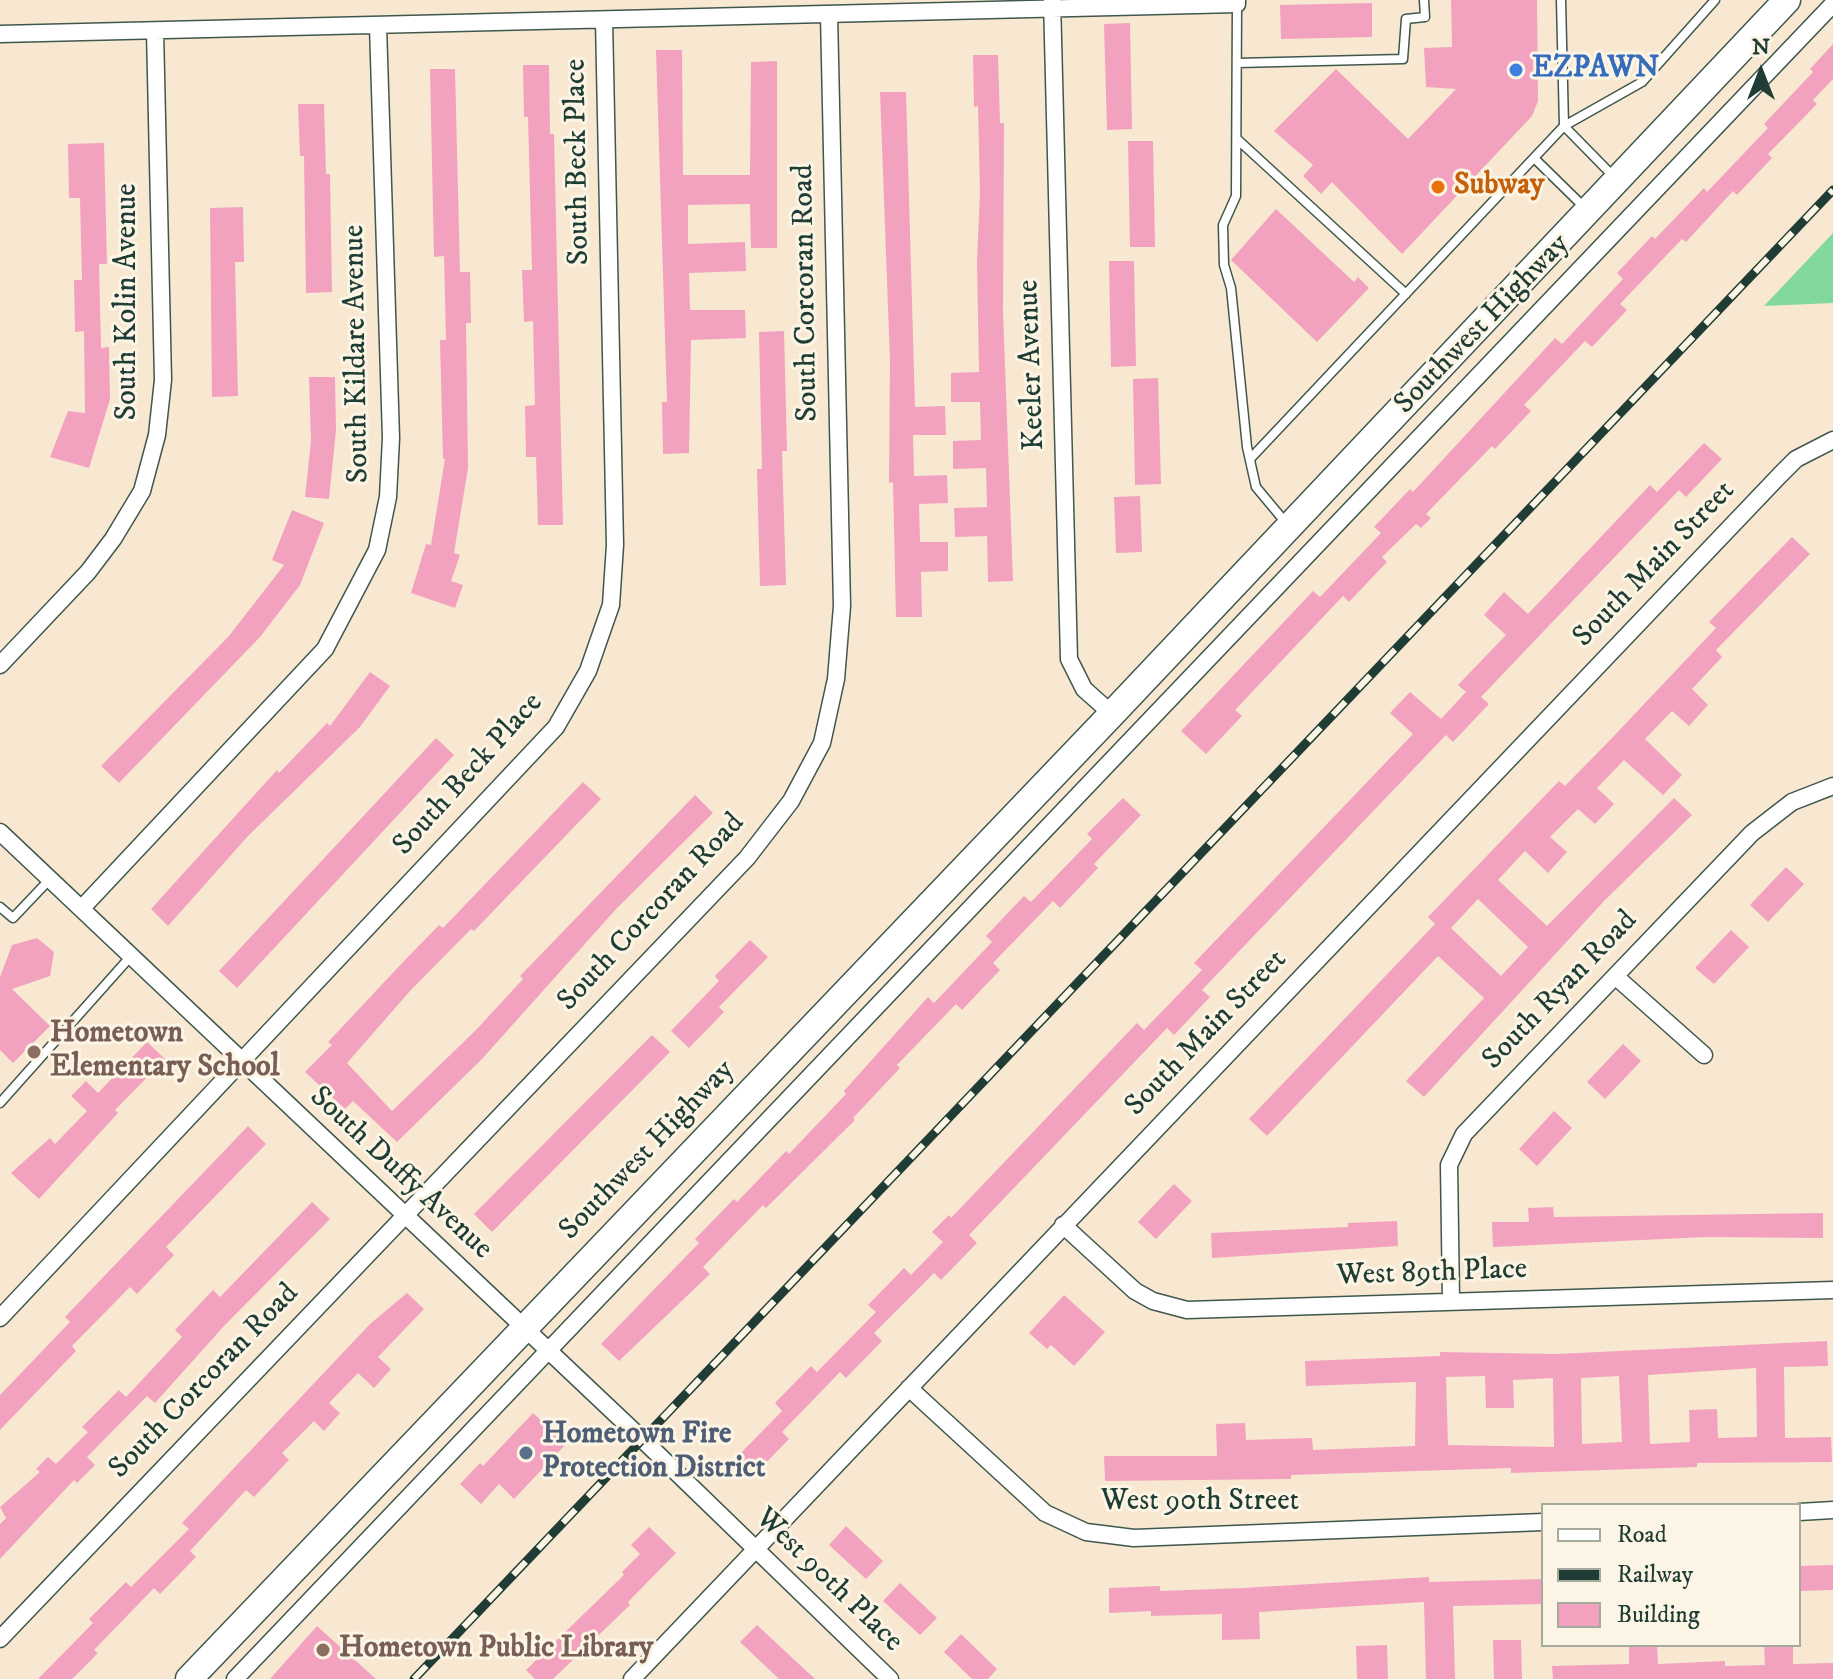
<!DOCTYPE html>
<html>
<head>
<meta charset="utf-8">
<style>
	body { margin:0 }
	#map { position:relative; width:1833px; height:1679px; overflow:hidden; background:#f8e8d1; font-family:"IM FELL DW Pica",serif }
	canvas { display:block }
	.legend { position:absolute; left:1541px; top:1503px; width:260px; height:144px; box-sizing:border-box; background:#fcf5e5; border:2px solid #a4ab9e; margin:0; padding:10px 14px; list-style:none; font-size:24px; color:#1f3d34 }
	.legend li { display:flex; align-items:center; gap:16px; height:40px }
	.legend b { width:40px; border:2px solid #a4ab9e }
	.north { position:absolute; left:1721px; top:32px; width:80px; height:80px; -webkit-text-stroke:6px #fcf5e5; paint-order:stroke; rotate:0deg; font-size:22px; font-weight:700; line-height:32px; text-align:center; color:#1f3d34 }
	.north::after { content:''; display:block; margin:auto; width:28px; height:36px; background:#1f3d34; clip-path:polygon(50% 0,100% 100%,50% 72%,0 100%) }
</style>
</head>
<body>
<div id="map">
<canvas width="1833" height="1679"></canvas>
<ul class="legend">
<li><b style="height:10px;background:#fff"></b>Road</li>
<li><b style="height:10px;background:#1f3d34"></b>Railway</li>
<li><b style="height:22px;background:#f2a2bf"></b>Building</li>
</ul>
<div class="north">N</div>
</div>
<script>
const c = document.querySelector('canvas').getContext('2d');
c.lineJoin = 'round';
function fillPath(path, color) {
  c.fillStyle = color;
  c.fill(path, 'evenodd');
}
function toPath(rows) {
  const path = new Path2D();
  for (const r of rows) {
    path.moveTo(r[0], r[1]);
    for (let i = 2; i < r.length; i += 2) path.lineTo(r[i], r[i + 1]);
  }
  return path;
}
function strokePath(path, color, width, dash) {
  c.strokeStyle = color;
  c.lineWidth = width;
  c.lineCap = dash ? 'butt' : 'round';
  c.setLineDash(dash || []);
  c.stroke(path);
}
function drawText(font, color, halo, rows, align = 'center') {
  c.font = font + ' "IM FELL DW Pica",serif';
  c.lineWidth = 6;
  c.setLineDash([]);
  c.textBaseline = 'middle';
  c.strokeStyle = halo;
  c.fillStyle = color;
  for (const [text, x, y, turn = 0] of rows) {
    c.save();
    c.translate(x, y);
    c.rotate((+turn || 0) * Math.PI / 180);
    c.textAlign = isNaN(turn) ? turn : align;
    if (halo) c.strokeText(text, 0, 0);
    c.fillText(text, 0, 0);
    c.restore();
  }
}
const green = toPath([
	[1833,233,1833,303,1764,306]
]);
const building = toPath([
	[1451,0,1537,0,1538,101,1532,116,1402,254,1332,182,1321,194,1303,176,1313,165,1274,131,1336,69,1408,139,1456,89,1426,87,1424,48,1452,47],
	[1372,3,1372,37,1281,39,1280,5],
	[1130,23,1132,129,1107,130,1104,24],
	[1833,44,1833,79,1813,100,1817,104,1768,154,1772,158,1737,195,1733,191,1686,242,1682,239,1620,304,1627,310,1592,347,1585,341,1524,405,1531,411,1495,449,1492,446,1426,514,1431,518,1421,528,1416,524,1382,557,1387,562,1349,602,1343,596,1235,710,1242,716,1206,754,1181,731,1313,591,1320,597,1381,533,1374,527,1410,489,1413,492,1555,338,1562,344,1623,279,1617,273,1652,236,1655,239,1704,188,1707,192,1768,128,1764,124,1813,72,1810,69],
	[656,50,682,50,683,175,750,175,751,62,777,61,777,248,751,248,750,204,688,205,688,244,745,242,746,271,689,273,690,310,745,310,746,338,691,340,689,453,663,454,662,402,667,402],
	[973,55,998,55,1000,123,1004,123,1003,312,1013,581,988,582,987,536,955,537,954,508,987,507,986,468,953,469,953,441,981,440,980,402,951,402,951,373,979,372,977,261,980,192,978,106,974,107],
	[523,65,549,65,550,134,554,134,563,525,538,525,536,457,526,457,525,406,535,405,533,321,524,322,522,270,532,270,528,117,524,117],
	[430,69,455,69,460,272,470,272,471,323,466,323,468,468,454,553,460,555,451,581,463,585,455,608,411,593,426,544,431,545,445,459,443,459,440,340,446,340,444,256,434,257],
	[880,92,906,92,915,407,945,406,946,435,913,435,914,476,947,475,948,503,919,504,920,542,948,542,948,571,921,572,922,617,896,617,893,482,889,483,890,361],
	[298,104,324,104,326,174,330,174,332,292,306,293,304,156,300,156],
	[1128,141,1153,141,1155,247,1130,247],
	[104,143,107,264,99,264,101,348,109,347,110,399,89,468,50,457,68,411,85,413,84,331,75,332,74,280,82,280,80,198,69,198,68,144],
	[243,207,244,262,235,262,238,396,212,397,210,208],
	[1276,209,1354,282,1358,277,1369,288,1317,342,1231,260],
	[1109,261,1134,261,1136,366,1111,367],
	[784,331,787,451,782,451,786,585,760,586,757,469,762,469,759,332],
	[309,377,335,377,336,430,329,499,305,497,311,441],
	[1158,378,1161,484,1135,485,1133,379],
	[1704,443,1722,459,1686,497,1679,490,1539,636,1481,697,1489,704,1453,742,1446,735,1202,990,1210,997,1174,1035,1167,1028,969,1235,977,1243,941,1280,934,1273,874,1333,882,1341,846,1378,840,1372,782,1432,789,1439,753,1476,735,1459,782,1411,775,1403,811,1366,817,1372,876,1312,868,1305,904,1268,911,1275,943,1242,932,1232,949,1215,951,1218,1137,1023,1144,1030,1202,970,1194,963,1413,734,1390,713,1410,692,1441,719,1466,692,1458,685,1506,635,1484,615,1504,592,1528,614,1650,485,1657,492],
	[1140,496,1142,552,1116,553,1114,497],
	[292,510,324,523,300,585,260,637,119,783,101,766,229,636,284,565,272,560],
	[1792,537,1810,554,1716,650,1722,657,1692,689,1708,705,1689,726,1672,711,1645,739,1682,775,1663,795,1624,760,1597,788,1614,804,1595,824,1578,809,1550,837,1567,852,1548,873,1525,851,1498,880,1547,926,1674,798,1692,815,1605,900,1424,1097,1406,1081,1484,998,1438,956,1267,1136,1249,1119,1435,924,1428,917,1559,781,1565,786,1612,738,1716,628,1709,622],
	[1478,899,1528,947,1501,976,1451,928],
	[370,672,390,686,360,727,248,836,168,926,151,909,277,770,279,773,327,723,330,726],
	[436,738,454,755,237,988,219,971],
	[583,782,601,799,474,931,471,929,410,991,347,1063,392,1111,476,1030,523,979,520,976,695,795,713,813,617,908,482,1059,397,1142,353,1101,345,1109,305,1072,332,1045,328,1042,404,961,439,925,443,928],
	[1123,798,1141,815,1094,864,1098,868,1060,908,1053,901,993,963,1000,970,962,1010,956,1004,897,1065,900,1068,853,1118,855,1120,766,1208,763,1205,703,1267,710,1274,619,1361,601,1344,699,1243,695,1239,734,1199,737,1202,786,1151,789,1154,846,1094,844,1091,928,997,934,1003,992,942,986,936,1024,896,1031,902,1092,839,1087,834],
	[1786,867,1804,884,1768,922,1750,905],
	[1731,930,1749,947,1714,984,1695,968],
	[37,938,54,952,50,976,12,989,50,1026,13,1063,0,1050,0,977,12,945],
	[750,940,768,957,719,1007,724,1012,689,1048,671,1031,719,981,715,976],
	[652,1035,670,1052,492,1232,474,1214],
	[147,1042,165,1059,115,1110,118,1113,39,1199,11,1173,50,1138,55,1144,87,1111,71,1096,86,1081,98,1093],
	[1623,1044,1641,1061,1605,1099,1587,1082],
	[1554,1111,1572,1128,1537,1166,1519,1149],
	[248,1126,266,1144,166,1247,174,1255,137,1294,130,1287,72,1346,76,1351,0,1430,0,1395,70,1322,65,1317],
	[1174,1184,1192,1201,1156,1239,1138,1222],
	[312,1202,330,1219,224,1326,155,1403,147,1396,87,1457,95,1465,77,1483,74,1480,0,1559,0,1524,6,1518,0,1507,40,1472,36,1469,48,1457,56,1464,88,1432,82,1427,119,1390,126,1397,182,1337,175,1330,213,1290,220,1297],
	[1553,1207,1554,1217,1823,1213,1823,1238,1706,1237,1493,1247,1492,1222,1529,1222,1528,1208],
	[1397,1221,1398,1246,1212,1258,1211,1233,1348,1227,1348,1223],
	[407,1293,424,1309,378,1357,391,1369,374,1388,358,1373,329,1403,340,1413,324,1431,314,1421,282,1453,289,1460,254,1497,246,1490,190,1551,196,1557,160,1594,154,1588,94,1650,98,1653,72,1679,38,1679,93,1623,89,1619,126,1582,131,1587,189,1529,182,1523,370,1324],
	[1064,1295,1105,1332,1074,1366,1051,1345,1047,1349,1029,1333],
	[1827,1341,1828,1366,1784,1367,1785,1438,1831,1437,1832,1462,1697,1463,1697,1467,1511,1473,1511,1468,1291,1475,1291,1479,1105,1481,1104,1456,1217,1456,1216,1424,1245,1423,1246,1440,1312,1438,1313,1450,1415,1446,1416,1382,1306,1386,1305,1361,1440,1356,1440,1352,1557,1354],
	[1756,1368,1757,1437,1718,1438,1717,1409,1689,1410,1690,1442,1650,1444,1648,1375],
	[1485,1376,1486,1408,1514,1408,1513,1380,1553,1378,1554,1447,1448,1445,1446,1377],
	[1619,1376,1622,1442,1582,1444,1581,1378],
	[533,1413,566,1444,514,1499,499,1484,481,1504,460,1484,480,1463,483,1466],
	[846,1526,883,1561,866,1579,829,1545],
	[649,1527,676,1553,628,1602,630,1605,553,1679,535,1679,526,1670,624,1575,622,1572,640,1554,631,1545],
	[1833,1565,1833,1590,1799,1591,1799,1566],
	[1429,1577,1429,1582,1543,1579,1543,1604,1453,1606,1455,1679,1426,1679,1424,1602,1259,1612,1260,1639,1222,1640,1222,1614,1151,1616,1151,1611,1109,1613,1109,1588,1160,1586,1160,1591,1243,1588],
	[900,1583,937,1618,920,1635,883,1601],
	[757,1625,815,1679,779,1679,740,1642],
	[317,1626,376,1679,270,1679],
	[961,1634,997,1669,988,1679,972,1679,944,1652],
	[1493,1640,1521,1640,1522,1679,1494,1679],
	[1387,1645,1388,1679,1357,1679,1356,1646],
	[1629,1645,1657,1645,1658,1664,1725,1661,1725,1666,1765,1665,1764,1645,1793,1645,1793,1664,1833,1663,1833,1679,1553,1679,1552,1666,1629,1664]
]);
const service = toPath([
	[1237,4,1236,196,1223,225,1224,265,1231,288,1247,447,1256,487,1286,523],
	[1237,63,1403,59,1406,19,1425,17,1424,0],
	[1237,139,1406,294],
	[1534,158,1585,208],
	[1614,177,1564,126,1642,82,1715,0],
	[1250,459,1564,126,1561,0],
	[0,907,13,918,50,879],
	[0,1103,131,956]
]);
const minor = toPath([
	[1052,0,1069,659,1084,689,1112,714],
	[0,34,1237,4,1237,0],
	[0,665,88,572,113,539,142,491,157,435,163,380,155,31],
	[0,832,642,1439,890,1679],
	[82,908,325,649,377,550,388,497,391,438,378,26],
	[1615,976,1704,1055],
	[1063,1225,1135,1291,1153,1301,1187,1310,1833,1290],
	[1451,1301,1449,1165,1464,1134,1752,833,1792,802,1833,786],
	[0,1318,556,727,588,671,611,605,615,545,604,20],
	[909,1388,1045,1513,1086,1532,1134,1538,1543,1522],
	[1799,1512,1833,1510],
	[0,1639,747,858,791,801,822,743,836,679,842,606,829,14],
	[235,1679,1833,4],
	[632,1679,1780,475,1796,459,1833,440]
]);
const primary = toPath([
	[189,1679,1112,714,1787,0]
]);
const rail = toPath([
	[414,1679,1833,190]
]);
const markers = [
	[1516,70,8,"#3f7fe0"],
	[1438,187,8,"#e8710a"],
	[34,1052,8,"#8d6e63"],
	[526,1453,8,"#5c6f8a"],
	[323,1650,8,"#8d6e63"]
];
const shopNames = [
	["EZPAWN",1532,70]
];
const streetNames = [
	["South Beck Place",579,162,-91],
	["South Corcoran Road",807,293,-91],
	["South Kolin Avenue",129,302,-90],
	["Southwest Highway",1483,325,-46],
	["South Kildare Avenue",358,354,-91],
	["Keeler Avenue",1033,365,-92],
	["South Main Street",1655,565,-46],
	["South Beck Place",469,775,-48],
	["South Corcoran Road",652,913,-47],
	["South Ryan Road",1561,991,-46],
	["South Main Street",1207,1034,-46],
	["Southwest Highway",648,1151,-46],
	["South Duffy Avenue",400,1174,43],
	["West 89th Place",1432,1274,-2],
	["South Corcoran Road",205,1382,-46],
	["West 90th Street",1200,1503],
	["West 90th Place",828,1581,44]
];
const foodNames = [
	["Subway",1454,187]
];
const educationNames = [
	["Hometown",50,1035],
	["Elementary School",50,1069],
	["Hometown Public Library",339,1650]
];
const serviceNames = [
	["Hometown Fire",542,1436],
	["Protection District",542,1470]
];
fillPath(green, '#83d99d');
fillPath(building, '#f2a2bf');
strokePath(service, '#40574c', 11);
strokePath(minor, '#40574c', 19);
strokePath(primary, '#40574c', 29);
strokePath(service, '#fff', 8);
strokePath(minor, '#fff', 16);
strokePath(primary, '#fff', 26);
strokePath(rail, '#1f3d34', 9);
strokePath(rail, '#fcf5e5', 6, [18]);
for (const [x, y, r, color] of markers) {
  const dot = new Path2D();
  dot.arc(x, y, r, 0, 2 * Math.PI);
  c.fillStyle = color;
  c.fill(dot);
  strokePath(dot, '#fcf5e5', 3);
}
drawText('bold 30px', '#366cbe', '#fcf5e5', shopNames, 'left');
drawText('30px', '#1f3d34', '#fcf5e5', streetNames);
drawText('bold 30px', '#c56008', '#fcf5e5', foodNames, 'left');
drawText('bold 30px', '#785e54', '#fcf5e5', educationNames, 'left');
drawText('bold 30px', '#4e5e75', '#fcf5e5', serviceNames, 'left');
</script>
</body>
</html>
